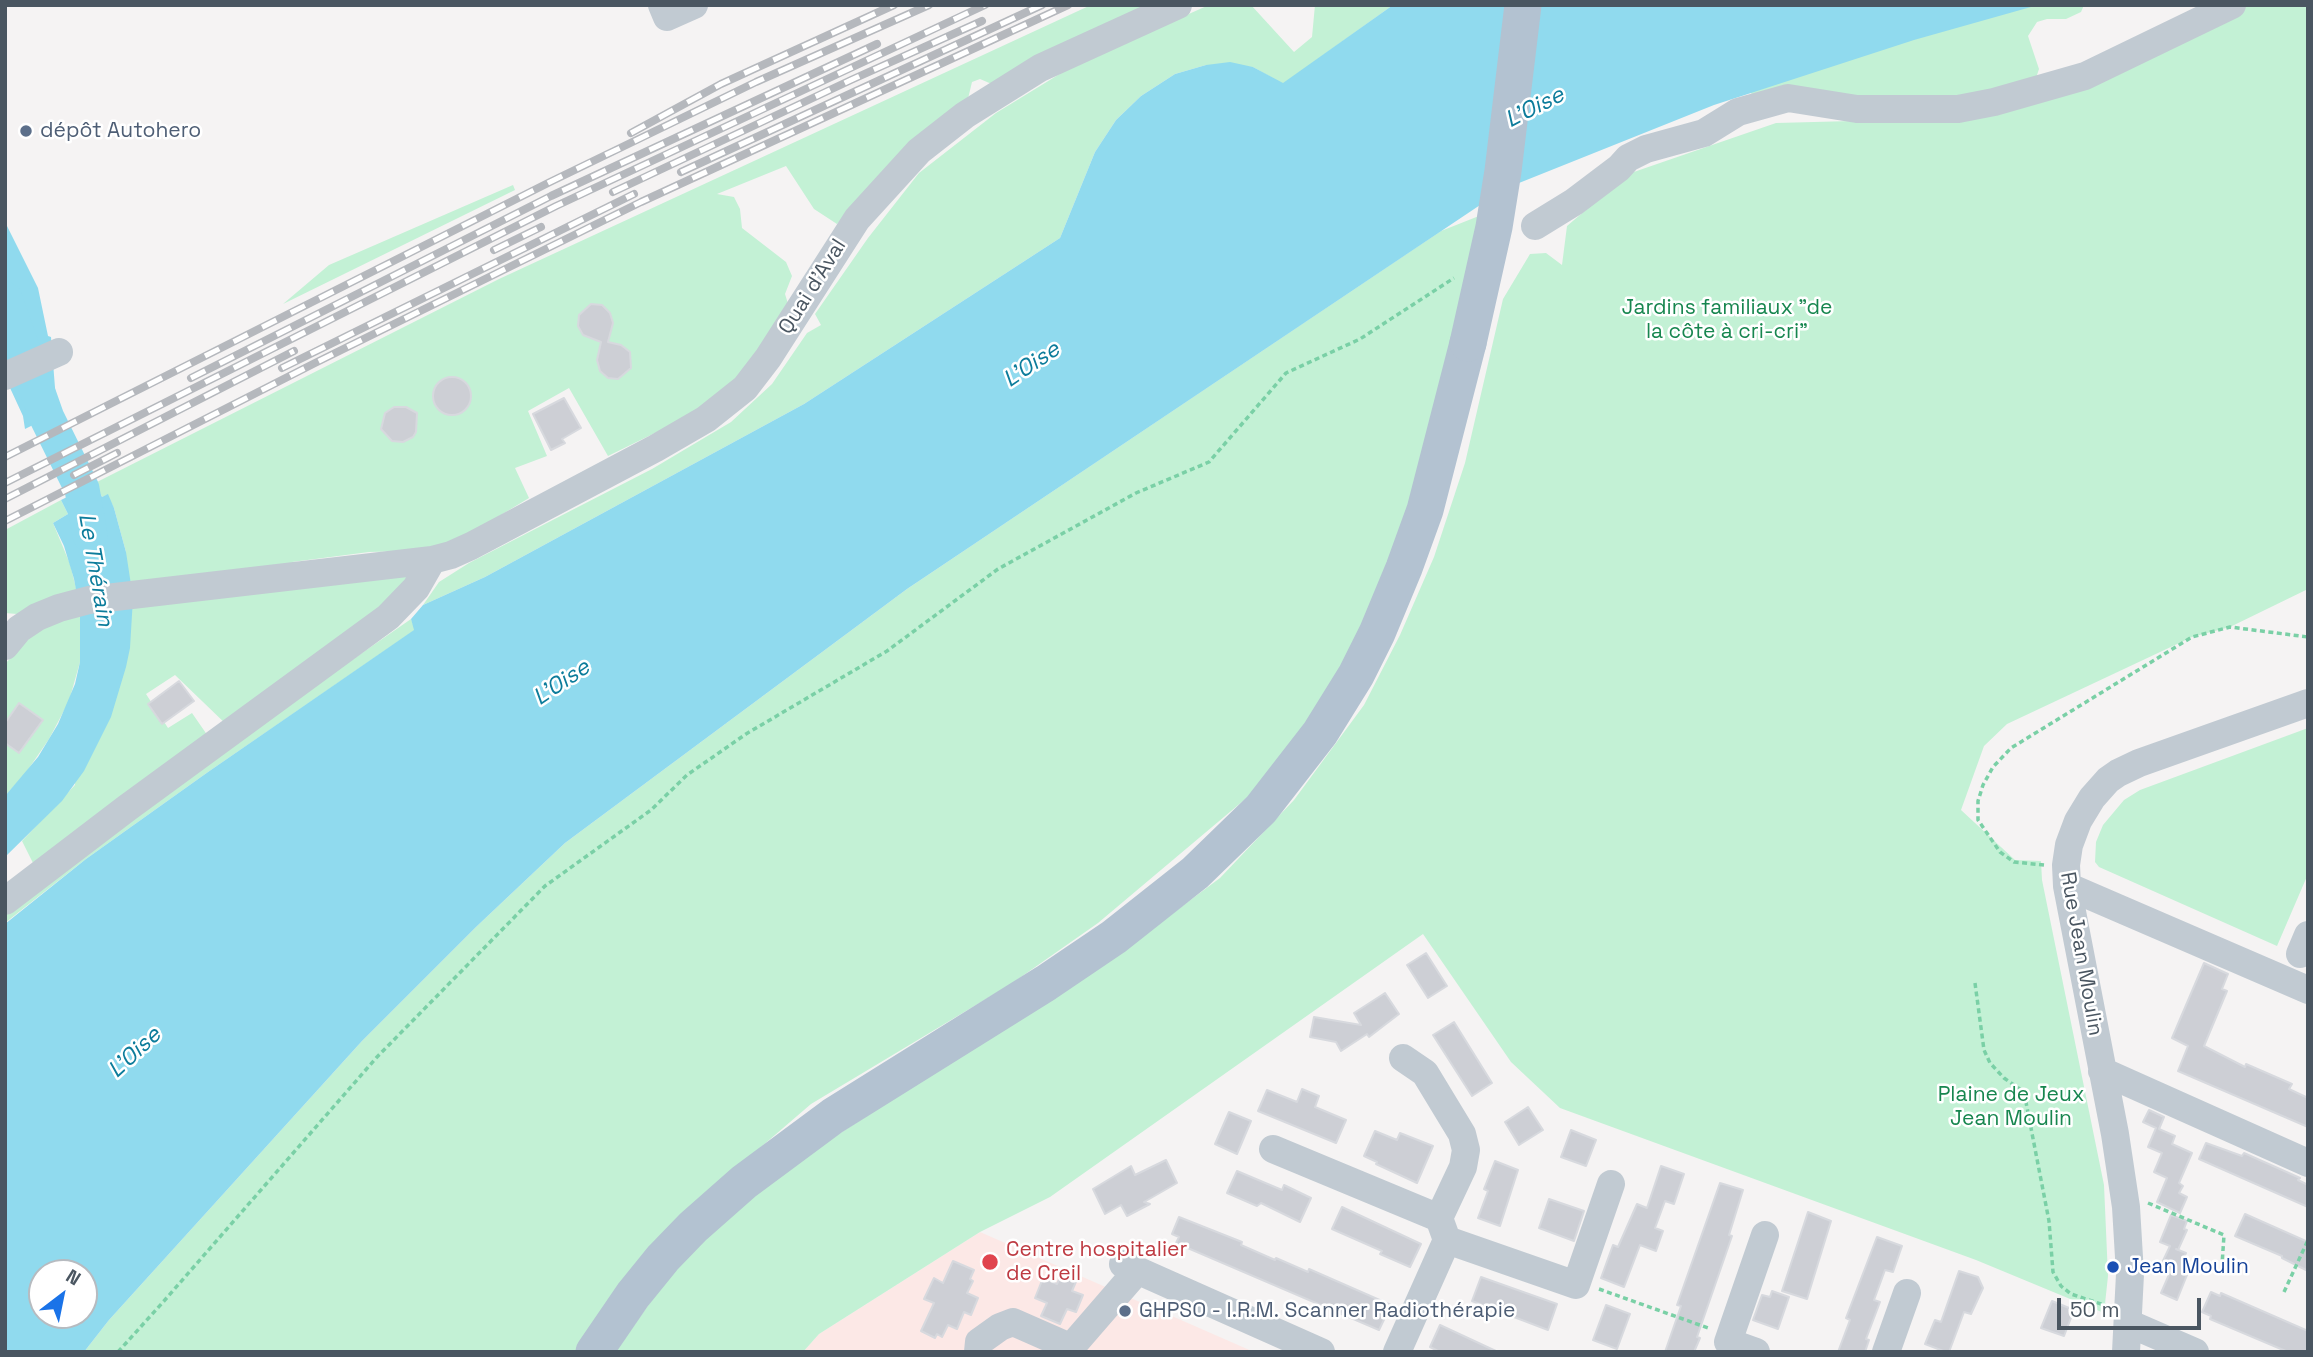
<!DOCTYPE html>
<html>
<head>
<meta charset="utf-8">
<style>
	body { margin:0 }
	#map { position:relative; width:2313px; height:1357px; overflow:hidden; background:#f5f3f3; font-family:"Space Grotesk",sans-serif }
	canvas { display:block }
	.frame { position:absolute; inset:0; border:7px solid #4a5661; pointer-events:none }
	.north { position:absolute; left:28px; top:1259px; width:70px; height:70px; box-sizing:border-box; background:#fff; border:2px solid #b7bbc0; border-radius:50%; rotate:32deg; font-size:19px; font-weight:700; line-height:28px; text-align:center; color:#4a5661 }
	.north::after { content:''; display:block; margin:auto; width:24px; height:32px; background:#1a73e8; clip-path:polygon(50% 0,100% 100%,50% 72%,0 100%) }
	.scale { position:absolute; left:2057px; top:1298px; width:144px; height:32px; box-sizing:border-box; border:4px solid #4a5661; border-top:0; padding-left:9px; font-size:21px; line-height:24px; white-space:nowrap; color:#4a5661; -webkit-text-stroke:5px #fff; paint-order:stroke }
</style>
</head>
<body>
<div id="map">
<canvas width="2313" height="1357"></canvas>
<div class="frame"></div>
<div class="north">N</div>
<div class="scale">50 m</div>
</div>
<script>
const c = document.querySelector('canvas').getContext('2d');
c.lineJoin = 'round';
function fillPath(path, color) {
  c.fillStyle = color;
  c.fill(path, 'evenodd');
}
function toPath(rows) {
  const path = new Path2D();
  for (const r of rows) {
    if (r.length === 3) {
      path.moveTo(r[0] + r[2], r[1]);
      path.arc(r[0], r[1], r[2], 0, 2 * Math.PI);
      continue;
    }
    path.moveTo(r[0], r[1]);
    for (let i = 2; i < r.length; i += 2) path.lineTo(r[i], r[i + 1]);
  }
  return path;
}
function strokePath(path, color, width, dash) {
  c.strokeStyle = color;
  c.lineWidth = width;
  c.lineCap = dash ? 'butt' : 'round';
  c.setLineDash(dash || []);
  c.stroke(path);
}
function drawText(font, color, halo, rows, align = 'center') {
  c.font = font + ' "Space Grotesk",sans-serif';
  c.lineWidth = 5;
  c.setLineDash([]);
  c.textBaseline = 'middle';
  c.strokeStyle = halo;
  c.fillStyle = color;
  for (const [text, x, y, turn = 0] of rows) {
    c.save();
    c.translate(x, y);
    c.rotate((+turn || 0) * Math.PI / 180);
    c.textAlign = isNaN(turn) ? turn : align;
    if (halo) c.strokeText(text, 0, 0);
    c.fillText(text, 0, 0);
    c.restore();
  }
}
const medical = toPath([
	[980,1232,1254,1352,803,1352,819,1334]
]);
const green = toPath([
	[1091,5,1148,5,994,85,980,79,972,82,966,107,837,224,814,209,786,166,717,194,734,197,740,209,742,228,786,262,792,276,785,294,789,307,766,352,706,408,608,456,569,388,528,411,547,456,515,468,529,498,443,550,369,552,292,562,414,573,410,587,230,728,175,675,146,694,168,728,192,713,210,739,34,865,22,841,75,785,80,662,69,701,49,739,25,774,5,796,5,664,34,633,126,552,114,508,107,495,102,497,95,483,499,279],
	[1209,5,1251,5,1294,52,1312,37,1315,5,1393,5,1283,84,1253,67,1206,65,1175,74,1141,96,1116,120,1095,152,1060,238,804,404,485,577,423,605,439,582,469,563,652,469,731,422,772,384,807,333,821,325,815,314,868,238,919,173,996,113,1076,64],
	[2006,5,2084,5,2081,12,2066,19,2047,19,2037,22,2028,36,2039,69,2035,81,2017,96,1758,99,1747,90],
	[2247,5,2308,5,2308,589,2230,627,2192,637,2007,724,1984,746,1961,810,2015,860,2041,861,2042,880,2104,1185,2108,1276,2104,1313,1976,1260,1560,1108,1511,1062,1423,934,1050,1197,980,1232,819,1334,803,1352,615,1352,664,1283,717,1223,763,1183,1122,951,1220,878,1294,800,1364,705,1400,635,1434,557,1465,463,1503,299,1530,254,1546,253,1562,265,1567,226,1628,174,1776,123,1966,118,2069,90],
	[513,185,515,190,283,304,329,265],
	[1484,214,1432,448,1358,647,1275,774,1098,923,1011,984,811,1104,704,1196,582,1352,84,1352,109,1320,362,1041,476,927,565,843,907,589,1441,231],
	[61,500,68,514,53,523,70,564,79,600,17,614,5,613,5,530],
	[411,619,415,630,208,772,86,859,5,923,5,909,287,705],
	[2308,728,2308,874,2277,946,2099,867,2095,862,2096,842,2103,825,2124,800,2140,790]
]);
const water = toPath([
	[1393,5,2038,5,1914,40,1714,105,1504,189,907,589,565,843,476,927,362,1041,109,1320,84,1352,5,1352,5,924,86,859,208,772,414,630,411,619,423,605,485,577,804,404,1060,238,1095,152,1116,120,1141,96,1175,74,1206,65,1230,62,1253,67,1283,83],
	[42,1273,84,1273,84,1315,42,1315],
	[5,222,38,288,48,336,51,337,57,413,25,429,23,416,5,377],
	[95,483,102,497,108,494,114,508,126,552,133,598,130,648,126,667,111,717,84,771,62,801,5,857,5,796,38,757,58,724,75,684,80,662,80,611,74,579,64,546,53,523,68,514,61,500]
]);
const river = toPath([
	[5,299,47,418,82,489,90,535]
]);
const building = toPath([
	[591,304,602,305,610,313,613,323,608,342,621,345,630,352,631,368,618,379,608,378,600,371,597,360,601,342,583,335,578,326,579,315,591,304],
	[452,396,19],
	[564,398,581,428,562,439,565,443,551,450,533,414,564,398],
	[394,407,406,407,417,413,416,432,413,437,403,442,392,441,381,429,385,413,394,407],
	[179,681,194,701,162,724,148,704,179,681],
	[19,703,43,720,19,753,5,743,5,723,19,703],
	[1426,953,1447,986,1428,998,1407,965,1426,953],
	[2204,963,2228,974,2222,989,2227,991,2204,1046,2245,1067,2246,1064,2292,1084,2289,1089,2308,1098,2308,1127,2178,1071,2188,1046,2172,1038,2204,963],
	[1385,993,1399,1014,1369,1037,1367,1034,1341,1051,1336,1042,1310,1037,1314,1017,1361,1025,1354,1013,1385,993],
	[1454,1022,1492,1083,1472,1096,1433,1035,1454,1022],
	[1302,1089,1319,1096,1315,1107,1346,1120,1336,1143,1258,1111,1267,1090,1297,1102,1302,1089],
	[1528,1107,1543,1130,1519,1145,1505,1122,1528,1107],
	[2149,1110,2164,1117,2159,1129,2175,1136,2172,1144,2192,1153,2179,1183,2183,1186,2179,1193,2187,1197,2180,1213,2157,1202,2167,1178,2154,1172,2162,1153,2148,1147,2156,1128,2143,1122,2149,1110],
	[1229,1112,1251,1121,1237,1154,1215,1144,1229,1112],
	[1571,1130,1596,1140,1586,1166,1561,1157,1571,1130],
	[1375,1131,1397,1140,1400,1133,1433,1146,1417,1183,1376,1164,1377,1162,1364,1156,1375,1131],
	[2206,1143,2242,1156,2244,1153,2300,1178,2298,1180,2308,1185,2308,1207,2199,1159,2206,1143],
	[1166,1160,1177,1183,1144,1202,1150,1204,1127,1216,1121,1205,1105,1214,1093,1189,1131,1166,1135,1175,1166,1160],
	[1495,1161,1518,1170,1500,1226,1478,1218,1488,1191,1484,1189,1495,1161],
	[1661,1166,1684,1174,1674,1204,1665,1201,1655,1228,1663,1231,1656,1251,1640,1245,1624,1287,1601,1278,1613,1245,1618,1247,1637,1204,1647,1208,1661,1166],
	[1237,1171,1282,1190,1284,1185,1311,1198,1300,1222,1261,1203,1257,1206,1227,1193,1237,1171],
	[1720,1183,1743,1190,1729,1235,1732,1236,1697,1337,1700,1338,1694,1352,1665,1352,1681,1306,1677,1305,1720,1183],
	[1549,1199,1584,1211,1574,1241,1539,1228,1549,1199],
	[1342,1207,1421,1244,1410,1267,1380,1254,1382,1251,1332,1229,1342,1207],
	[1808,1212,1831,1221,1807,1299,1782,1291,1808,1212],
	[2245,1214,2308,1242,2308,1271,2282,1258,2282,1256,2235,1236,2245,1214],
	[2171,1215,2187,1221,2184,1229,2187,1230,2178,1250,2176,1249,2186,1253,2182,1261,2191,1265,2177,1300,2161,1293,2171,1270,2161,1265,2170,1246,2160,1242,2171,1215],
	[1179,1217,1242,1242,1241,1245,1275,1260,1276,1258,1308,1272,1309,1269,1391,1305,1379,1330,1176,1243,1179,1237,1172,1234,1179,1217],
	[1877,1237,1902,1246,1893,1272,1885,1270,1874,1300,1880,1302,1866,1339,1869,1340,1865,1352,1838,1352,1850,1320,1846,1318,1877,1237],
	[953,1261,974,1270,970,1279,973,1281,967,1293,978,1298,971,1315,964,1312,957,1329,948,1325,942,1337,937,1334,935,1338,921,1331,934,1303,924,1299,934,1278,943,1283,953,1261],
	[1063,1271,1078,1277,1072,1291,1083,1295,1076,1312,1067,1309,1060,1324,1041,1316,1047,1303,1035,1298,1043,1278,1057,1284,1063,1271],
	[1959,1271,1978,1277,1983,1288,1971,1314,1964,1312,1949,1352,1946,1352,1925,1344,1935,1320,1941,1322,1959,1271],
	[1481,1277,1557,1304,1548,1330,1472,1301,1481,1277],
	[1772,1291,1789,1297,1778,1329,1753,1320,1762,1295,1770,1297,1772,1291],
	[2211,1292,2220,1296,2221,1293,2308,1331,2308,1352,2288,1352,2210,1319,2211,1316,2202,1312,2211,1292],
	[2052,1301,2074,1310,2064,1336,2041,1328,2052,1301],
	[1606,1305,1630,1314,1617,1349,1593,1340,1606,1305],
	[1440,1325,1498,1352,1440,1352,1430,1347,1440,1325]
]);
const path = toPath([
	[2044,865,2014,862,2000,852,1978,820,1978,801,1983,785,1993,767,2011,748,2192,637,2230,627,2308,637],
	[1975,983,1984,1050,1990,1063,2004,1078,2024,1092,2049,1221,2053,1272,2061,1286,2071,1294,2107,1306],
	[2148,1203,2224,1235,2222,1265],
	[1599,1289,1711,1329],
	[2284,1292,2308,1240],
	[118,1352,164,1301,377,1057,545,886,651,810,687,775,746,734,887,651,998,569,1136,493,1209,462,1286,373,1360,339,1454,278]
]);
const minor = toPath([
	[662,5,667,17,694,5],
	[1535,226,1574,202,1619,168,1628,158,1646,149,1704,133,1738,112,1788,98,1857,109,1958,109,1994,102,2085,76,2232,5],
	[5,376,59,352],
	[5,646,19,629,37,617,59,608,89,600,432,560,451,555,471,546,656,448,706,419,745,388,768,358,857,219,919,151,965,115,1040,68,1178,5],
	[2067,886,2308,990],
	[5,901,127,808,388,617,416,588,432,560],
	[2300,954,2308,935],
	[2102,1071,2308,1163],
	[1273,1149,1439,1218],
	[1447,1240,1576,1285,1611,1184],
	[1123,1264,1321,1352],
	[2128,1323,2195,1352],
	[978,1352,979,1342,1000,1327,1013,1322,1070,1347],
	[1067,1352,1137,1271],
	[1397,1352,1447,1240,1439,1218,1463,1167,1466,1150,1462,1134,1425,1073,1403,1058],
	[1756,1352,1728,1342,1765,1235],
	[1886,1352,1907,1293],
	[2126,1352,2130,1274,2126,1207,2115,1134,2067,886,2066,865,2069,845,2078,821,2092,798,2108,780,2118,773,2139,763,2308,703]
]);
const major = toPath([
	[594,1352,633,1295,663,1258,693,1227,744,1182,833,1116,1046,983,1114,937,1195,873,1261,809,1320,733,1356,675,1377,633,1404,568,1425,510,1468,343]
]);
const rail = toPath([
	[631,133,721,84,894,5],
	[681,172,1042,5],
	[613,192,851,80,982,21],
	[494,250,541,227],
	[282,368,634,194],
	[191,378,551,196,877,44],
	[5,457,550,182,756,82,929,5],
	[74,475,117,453],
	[5,483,556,206,985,5],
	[5,499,294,351],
	[5,521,315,363,641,202,1068,5]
]);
const majorBridge = toPath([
	[1468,343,1494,227,1503,171,1523,5]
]);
const markers = [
	[26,131,7,"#5c6f8a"],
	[990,1262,9,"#e0444e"],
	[2113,1267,7,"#1a4fb4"],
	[1125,1311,7,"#5c6f8a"]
];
const serviceNames = [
	["dépôt Autohero",40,131],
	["GHPSO - I.R.M. Scanner Radiothérapie",1139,1311]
];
const streetNames = [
	["Quai d'Aval",813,287,-58],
	["Rue Jean Moulin",2081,954,80]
];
const parkNames = [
	["Jardins familiaux \"de",1727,308],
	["la côte à cri-cri\"",1727,332],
	["Plaine de Jeux",2011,1095],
	["Jean Moulin",2011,1119]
];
const healthNames = [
	["Centre hospitalier",1006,1250],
	["de Creil",1006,1274]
];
const transitNames = [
	["Jean Moulin",2127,1267]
];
const waterNames = [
	["L'Oise",1535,108,-27],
	["L'Oise",1032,365,-34],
	["Le Thérain",95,570,80],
	["L'Oise",562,683,-34],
	["L'Oise",135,1053,-43]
];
fillPath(medical, '#fce8e6');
fillPath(green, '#c3f1d5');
fillPath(water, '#90daee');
strokePath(river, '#90daee', 35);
fillPath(building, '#cdcfd5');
strokePath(building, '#d7d9de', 2);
strokePath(path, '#7ad0a6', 3.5, [5, 3.5]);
strokePath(minor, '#c1cad2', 28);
strokePath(major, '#b3c2d1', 37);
strokePath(rail, '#b5b8bd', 8);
strokePath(rail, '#fff', 5, [16]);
strokePath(majorBridge, '#b3c2d1', 37);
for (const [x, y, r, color] of markers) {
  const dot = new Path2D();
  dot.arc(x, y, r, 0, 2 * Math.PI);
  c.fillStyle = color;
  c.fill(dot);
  strokePath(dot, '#fff', 2.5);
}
drawText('21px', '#4e5e75', '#fff', serviceNames, 'left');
drawText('21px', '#4a5661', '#fff', streetNames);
drawText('21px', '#17864f', '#fff', parkNames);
drawText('21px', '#be3a42', '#fff', healthNames, 'left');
drawText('21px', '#164399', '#fff', transitNames, 'left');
drawText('italic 23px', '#0c7c9b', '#fff', waterNames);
</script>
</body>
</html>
